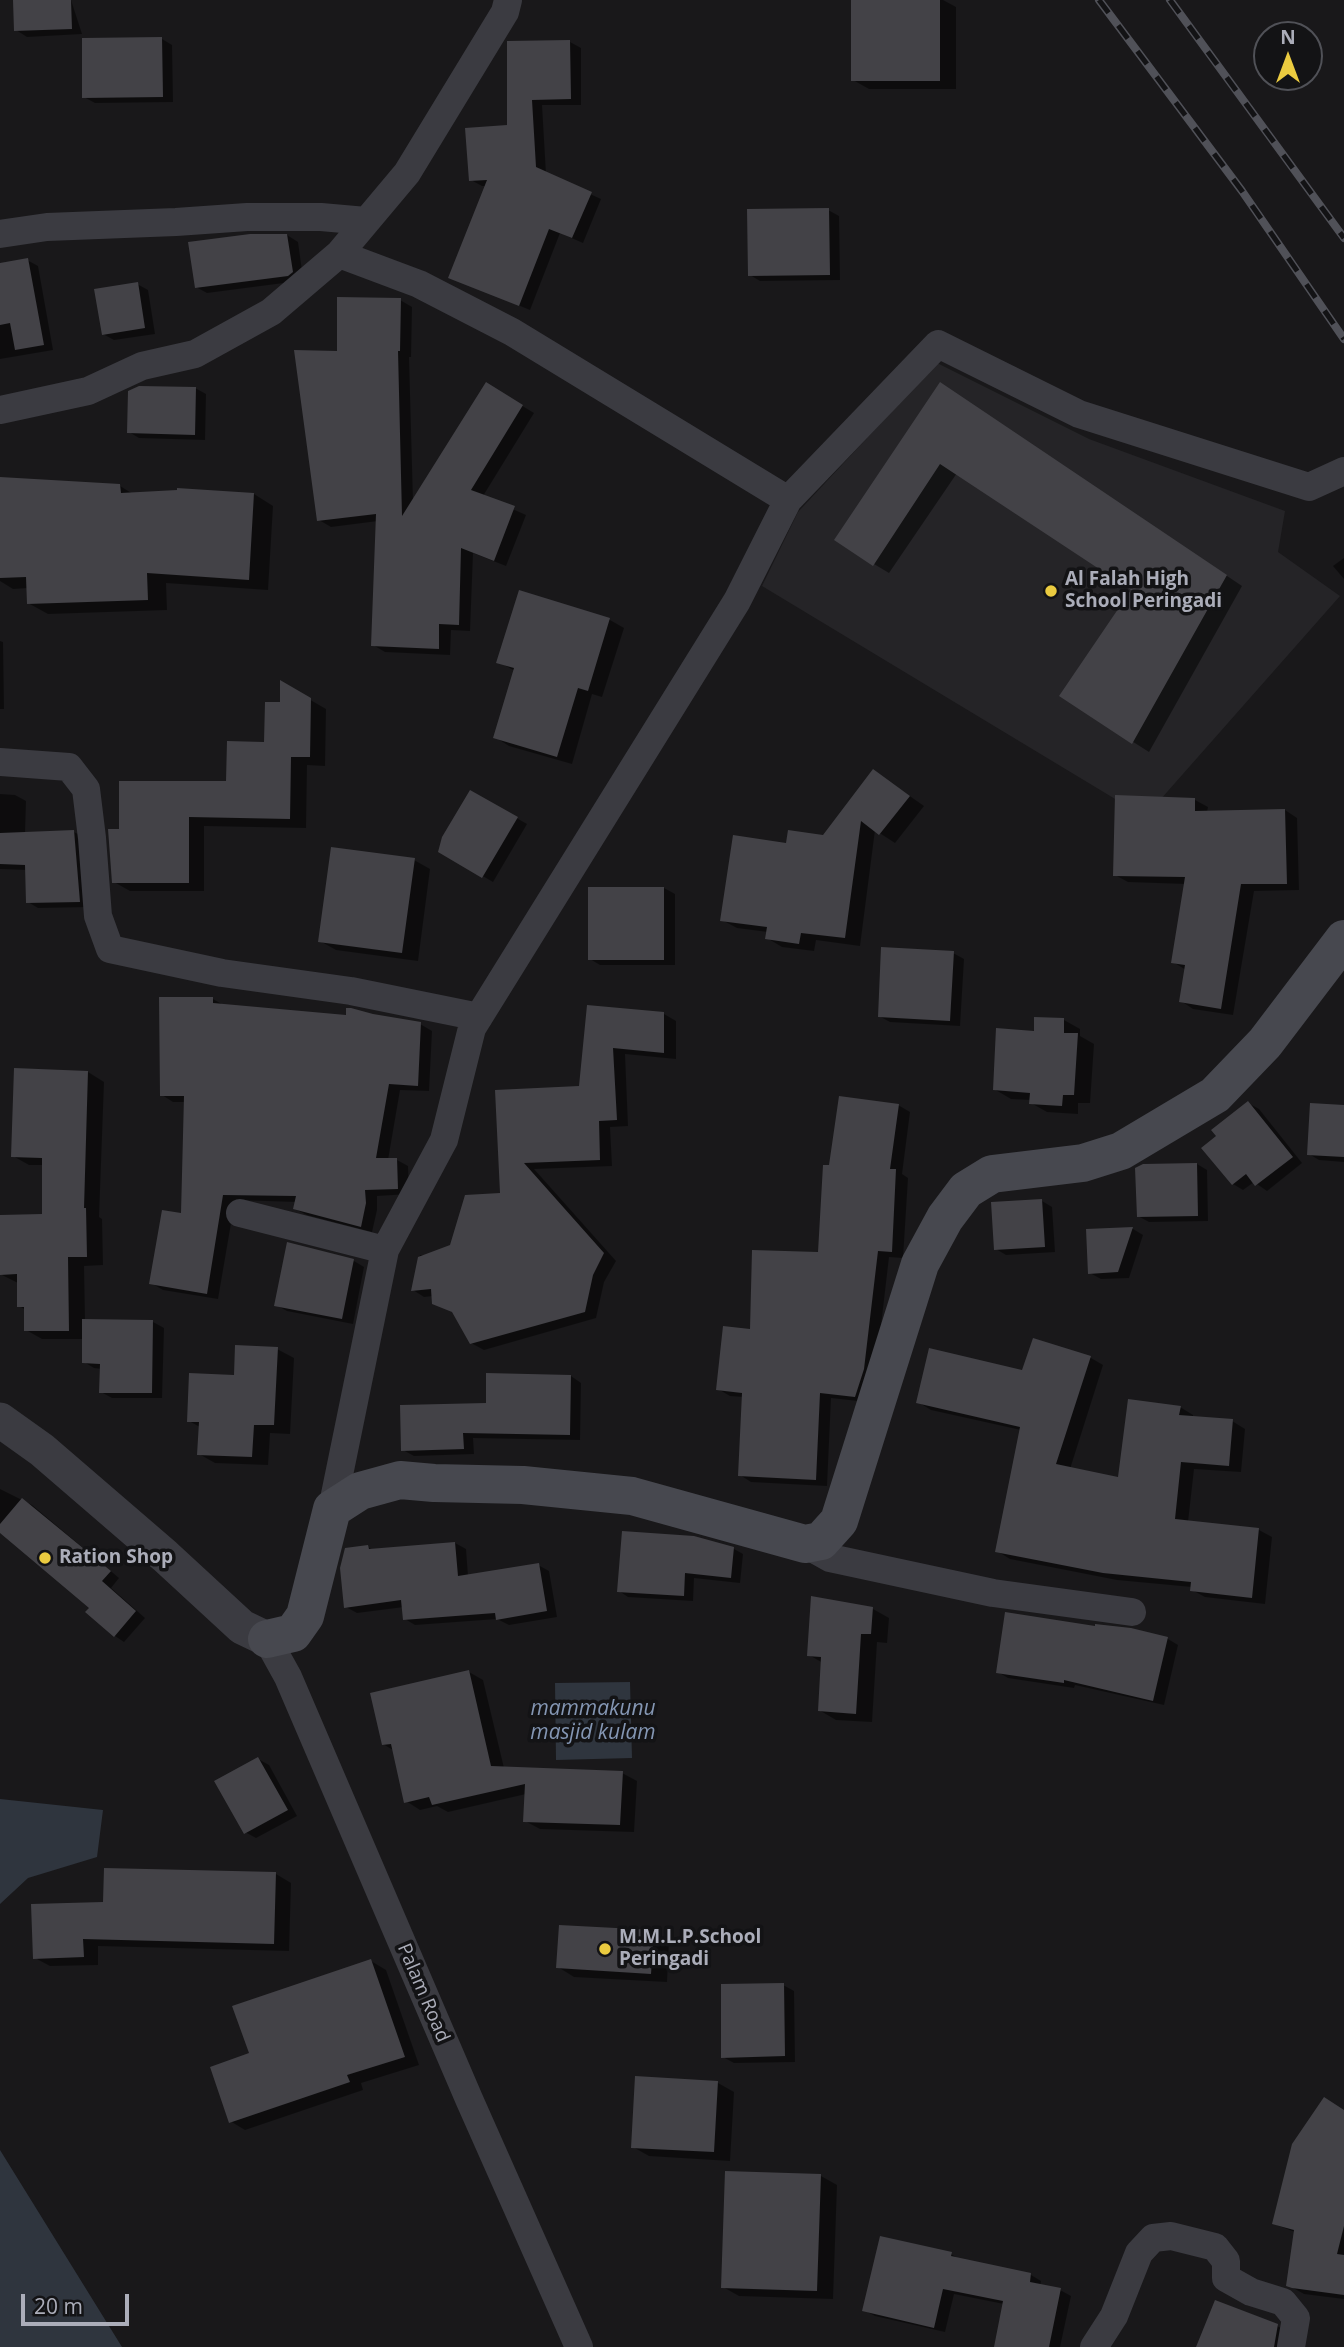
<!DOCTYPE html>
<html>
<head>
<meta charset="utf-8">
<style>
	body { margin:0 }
	#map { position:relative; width:1344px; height:2347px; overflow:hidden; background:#19181a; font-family:"Open Sans",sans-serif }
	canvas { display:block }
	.north { position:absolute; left:1253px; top:21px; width:70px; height:70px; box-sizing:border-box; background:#131315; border:2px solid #505157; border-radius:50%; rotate:0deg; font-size:19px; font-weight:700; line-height:28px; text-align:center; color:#abadb9 }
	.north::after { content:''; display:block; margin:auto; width:24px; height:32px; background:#ebcb40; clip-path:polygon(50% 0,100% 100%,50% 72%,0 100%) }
	.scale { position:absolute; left:21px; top:2294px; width:108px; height:32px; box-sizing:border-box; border:4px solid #abadb9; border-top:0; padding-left:9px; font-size:21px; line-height:24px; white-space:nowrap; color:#abadb9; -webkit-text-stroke:5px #131315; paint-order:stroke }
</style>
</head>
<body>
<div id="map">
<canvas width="1344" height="2347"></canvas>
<div class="north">N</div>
<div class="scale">20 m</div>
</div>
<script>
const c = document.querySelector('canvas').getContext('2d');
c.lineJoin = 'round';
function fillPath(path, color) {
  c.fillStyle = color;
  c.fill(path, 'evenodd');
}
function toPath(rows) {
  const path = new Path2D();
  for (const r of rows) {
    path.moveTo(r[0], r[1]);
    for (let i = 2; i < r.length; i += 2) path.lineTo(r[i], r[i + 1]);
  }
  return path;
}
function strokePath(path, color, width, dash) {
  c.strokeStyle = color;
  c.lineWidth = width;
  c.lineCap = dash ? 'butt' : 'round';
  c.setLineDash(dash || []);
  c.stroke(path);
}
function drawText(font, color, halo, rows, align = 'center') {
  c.font = font + ' "Open Sans",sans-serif';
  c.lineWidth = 7;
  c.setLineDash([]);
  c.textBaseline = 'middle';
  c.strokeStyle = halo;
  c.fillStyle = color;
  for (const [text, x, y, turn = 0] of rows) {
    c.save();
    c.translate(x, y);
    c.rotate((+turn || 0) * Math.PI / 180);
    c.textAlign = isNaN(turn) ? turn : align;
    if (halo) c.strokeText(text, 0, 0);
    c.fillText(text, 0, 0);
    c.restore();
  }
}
const built = toPath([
	[937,363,1089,439,1285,511,1278,552,1340,596,1145,817,762,586,798,512]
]);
const water = toPath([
	[630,1682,632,1758,556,1760,555,1683],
	[0,1799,103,1810,97,1857,28,1878,0,1904],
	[0,2150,122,2347,0,2347]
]);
const shadow = toPath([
	[15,0,71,0,82,34,27,37,16,30],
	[853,0,943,0,956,7,956,89,869,89,853,80],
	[162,39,172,45,173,102,95,103,84,97],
	[570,42,581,48,581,105,542,105,546,174,601,199,583,243,560,233,530,310,450,277,486,186,482,186,471,180],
	[828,210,839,216,840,280,760,281,750,275],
	[287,235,298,242,303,278,299,281,207,293,196,287],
	[27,260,38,266,53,350,0,359,0,265],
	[137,284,148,290,155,334,114,340,103,334],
	[400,300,412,307,411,357,409,357,413,502,486,384,534,413,483,496,526,515,506,566,473,553,470,631,451,630,450,655,385,652,373,645,378,521,331,527,319,520,338,353],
	[195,388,206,394,205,440,139,438,129,432],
	[956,394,1242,586,1149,752,1061,696,1133,589,957,473,889,573,874,564],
	[0,479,120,486,133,494,178,492,179,490,254,494,273,506,268,590,166,583,167,610,48,614,28,603,28,588,13,589,0,581],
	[1344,558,1344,579,1333,566],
	[520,593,610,620,624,628,602,697,592,694,572,764,509,746,495,737,515,671,499,662],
	[0,641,3,642,4,709,0,709],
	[281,683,326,709,325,766,307,765,306,828,204,826,204,891,130,891,114,882,121,830,228,783,266,744,281,704],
	[874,771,924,806,895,843,875,830,860,946,816,940,814,951,782,947,767,938,768,932,737,928,722,920,787,844,824,837],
	[471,792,527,824,493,882,440,851],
	[0,794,15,795,26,801,25,833,74,832,85,838,90,907,38,908,28,902,27,870,0,869],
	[1195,800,1208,807,1207,812,1285,810,1297,818,1299,890,1254,891,1233,1015,1193,1009,1181,1001,1186,970,1173,962,1186,884,1128,882,1115,875],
	[414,860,430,869,418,961,336,950,320,941],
	[664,888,675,894,675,965,600,965,590,959],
	[953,953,964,959,960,1026,890,1022,879,1016],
	[213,999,225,1006,420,1024,432,1031,429,1091,400,1090,388,1160,397,1160,408,1166,409,1194,377,1196,377,1210,372,1232,307,1215,295,1209,297,1202,235,1200,218,1299,163,1290,151,1283,182,1215,185,1102,173,1102,162,1095],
	[588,1007,664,1014,676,1021,676,1059,625,1054,628,1126,610,1127,612,1166,534,1169,616,1261,604,1282,596,1318,484,1350,471,1343,455,1313,434,1303,433,1296,424,1297,413,1290,420,1255,427,1255,451,1246,501,1194,496,1091,580,1087],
	[1064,1020,1080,1029,1080,1036,1094,1044,1090,1103,1078,1103,1078,1114,1047,1112,1031,1103,1031,1100,1011,1099,994,1089,1035,1033],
	[88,1072,104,1082,99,1217,102,1219,103,1265,84,1266,85,1320,153,1322,164,1328,162,1398,112,1398,101,1392,102,1369,94,1368,84,1362,84,1339,42,1339,26,1330,26,1310,19,1306,18,1283,0,1274,0,1217,44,1216,44,1165,29,1165,13,1156],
	[1248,1103,1259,1109,1302,1163,1267,1191,1254,1182,1243,1190,1233,1184,1218,1137],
	[898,1105,910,1112,902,1174,908,1178,903,1258,889,1257,875,1377,867,1402,831,1398,827,1486,751,1482,740,1475,744,1397,730,1396,718,1389,751,1331,820,1254,831,1167],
	[1344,1107,1344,1162,1319,1160,1309,1154],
	[1197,1164,1207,1170,1208,1221,1149,1222,1138,1216],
	[1042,1201,1052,1207,1055,1252,1006,1255,996,1249],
	[1133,1229,1143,1235,1129,1278,1101,1279,1090,1273,1088,1231],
	[354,1261,364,1267,353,1324,287,1311,276,1305],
	[1034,1340,1091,1358,1103,1365,1070,1469,1120,1479,1180,1407,1193,1415,1193,1418,1232,1421,1245,1429,1241,1472,1194,1469,1188,1522,1259,1530,1272,1537,1265,1604,1205,1597,1192,1590,1192,1587,1117,1580,1010,1559,997,1551,1021,1430,931,1410,918,1402,1023,1372],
	[277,1349,294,1358,290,1434,270,1433,268,1465,215,1463,199,1454,200,1427,189,1421,236,1376],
	[571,1376,581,1383,580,1440,473,1438,474,1454,414,1456,403,1450,488,1404],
	[0,1489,32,1505,119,1578,111,1588,145,1618,124,1642,115,1636,91,1608,0,1531],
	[455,1543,466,1549,468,1576,538,1565,549,1571,557,1617,509,1625,497,1619,415,1625,405,1619,404,1607,357,1613,346,1607,368,1547,373,1550],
	[734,1549,743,1554,740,1583,694,1578,693,1601,628,1597,619,1591],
	[873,1609,889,1618,887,1643,877,1642,872,1722,836,1720,819,1710,823,1663,809,1655],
	[1096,1628,1130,1630,1168,1639,1178,1645,1164,1705,1075,1685,1074,1688,1008,1678,998,1672],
	[469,1672,483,1680,504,1768,622,1773,637,1781,634,1832,540,1829,525,1821,526,1794,448,1812,437,1806,420,1810,406,1801,393,1750,383,1744],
	[258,1759,269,1765,297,1816,256,1838,245,1832],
	[276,1874,291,1883,289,1951,98,1946,98,1965,50,1966,35,1958,105,1904],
	[653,1932,669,1941,667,1982,574,1977,558,1967],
	[371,1961,386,1970,419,2065,361,2083,363,2090,245,2130,230,2121,251,2055],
	[783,1985,794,1991,795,2062,734,2063,723,2057],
	[637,2078,718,2083,734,2092,730,2161,649,2156,633,2147],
	[1344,2111,1344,2299,1304,2294,1288,2285,1295,2232,1274,2224],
	[821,2176,837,2185,833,2299,739,2296,723,2287],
	[951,2254,962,2261,1031,2275,1041,2281,1040,2286,1060,2290,1071,2296,1060,2347,1007,2347,1004,2304,954,2294,945,2332,875,2316,864,2310],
	[1277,2326,1289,2332,1288,2347,1198,2347]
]);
const building = toPath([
	[13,0,71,0,72,29,14,31],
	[851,0,940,0,940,81,851,81],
	[162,37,163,97,82,98,82,38],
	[570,40,571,99,532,100,536,167,592,192,572,238,549,229,519,306,448,278,487,180,469,181,465,128,507,125,507,41],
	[829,208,830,275,748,276,747,209],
	[250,234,287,234,293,272,288,276,195,288,188,242],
	[28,258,44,345,15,350,10,323,0,325,0,263],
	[138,282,145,328,102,335,94,289],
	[337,297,401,298,400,351,398,351,402,516,486,382,523,405,471,490,515,506,494,561,461,548,459,625,439,624,439,649,371,646,376,514,317,521,294,350,337,351],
	[940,382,1227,575,1132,744,1059,696,1131,590,940,464,873,566,834,540],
	[139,386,196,387,195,435,127,433,128,391],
	[0,477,120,484,121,493,177,490,177,488,254,493,249,580,147,573,148,600,27,604,26,577,0,578],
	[519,590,610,618,588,691,578,688,557,757,493,738,514,668,496,663],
	[280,680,311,698,310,757,291,757,290,819,189,817,189,883,112,883,108,829,119,829,119,781,226,781,227,741,264,742,265,702,280,702],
	[873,769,910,796,879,835,861,821,845,938,801,933,799,944,765,939,767,927,720,921,733,835,786,843,788,830,823,835],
	[470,790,518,817,482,878,438,852,442,837],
	[1115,795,1195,798,1195,811,1285,809,1287,884,1241,884,1221,1009,1179,1002,1185,965,1171,963,1185,877,1113,876],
	[74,830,80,902,26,903,25,865,0,864,0,833],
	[331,847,415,858,402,953,318,942],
	[588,887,664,887,664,960,588,960],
	[881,947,954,951,950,1021,878,1017],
	[159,997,213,997,213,1003,346,1015,346,1008,351,1008,373,1014,421,1022,418,1086,389,1084,376,1158,397,1158,398,1189,365,1190,366,1203,361,1227,293,1209,296,1196,223,1195,207,1294,149,1284,162,1210,181,1213,184,1096,160,1096],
	[587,1005,664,1012,664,1053,613,1048,617,1120,599,1121,600,1160,524,1163,604,1253,593,1275,585,1312,470,1344,452,1312,432,1304,431,1289,411,1291,418,1257,450,1245,465,1195,500,1193,495,1090,579,1086],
	[1034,1017,1064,1018,1064,1033,1078,1033,1074,1095,1063,1095,1062,1106,1029,1104,1030,1093,993,1090,996,1028,1034,1031],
	[14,1068,88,1071,84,1208,86,1208,87,1257,68,1257,69,1331,24,1331,24,1307,17,1307,17,1274,0,1275,0,1215,42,1214,42,1158,11,1157],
	[839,1096,899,1104,890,1169,896,1169,892,1252,878,1251,864,1369,855,1397,820,1393,816,1480,738,1476,742,1393,716,1390,723,1326,750,1329,752,1250,818,1252,823,1165,829,1165],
	[1248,1101,1293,1157,1255,1186,1246,1174,1232,1185,1201,1148,1216,1136,1211,1130],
	[1310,1103,1344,1105,1344,1157,1307,1155],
	[1197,1163,1198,1216,1137,1217,1135,1168,1143,1164],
	[1042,1199,1045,1247,994,1250,991,1202],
	[1133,1227,1118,1272,1088,1274,1086,1229],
	[287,1242,354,1259,342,1319,274,1306],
	[82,1319,153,1320,152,1393,99,1393,100,1364,82,1363],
	[1033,1338,1091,1356,1056,1464,1118,1477,1128,1399,1181,1406,1179,1415,1233,1419,1229,1466,1181,1462,1175,1519,1259,1528,1252,1598,1190,1591,1191,1582,1103,1573,995,1552,1020,1427,916,1403,929,1348,1022,1370],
	[235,1345,278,1347,274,1425,254,1425,252,1457,197,1455,199,1422,187,1422,189,1373,234,1375],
	[486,1373,571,1375,570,1435,463,1433,464,1449,401,1451,400,1405,486,1403],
	[22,1498,111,1571,102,1581,136,1611,114,1637,85,1612,89,1608,0,1533,0,1524],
	[622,1531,694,1536,734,1547,731,1578,685,1573,684,1596,617,1592],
	[455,1542,458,1576,539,1563,547,1611,496,1620,495,1613,403,1620,401,1600,344,1608,340,1568,345,1548,368,1545,369,1549],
	[811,1596,873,1607,871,1634,861,1634,856,1714,818,1711,821,1657,807,1656],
	[1005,1612,1095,1626,1095,1624,1131,1628,1168,1637,1153,1701,1064,1680,1064,1683,996,1673],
	[469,1670,491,1766,623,1771,620,1825,523,1822,525,1784,432,1805,429,1797,404,1803,391,1744,382,1745,370,1693],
	[258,1757,288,1810,244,1834,214,1781],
	[104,1868,276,1872,274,1944,83,1939,84,1957,33,1959,31,1904,103,1902],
	[559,1925,654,1930,651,1974,556,1968],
	[371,1959,405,2057,347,2075,350,2082,229,2123,210,2067,249,2053,232,2006],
	[784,1983,785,2056,721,2058,721,1984],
	[635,2076,718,2081,714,2152,631,2148],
	[1324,2097,1344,2110,1344,2226,1337,2254,1344,2255,1344,2295,1292,2288,1286,2286,1294,2230,1272,2224,1292,2144],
	[725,2171,821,2174,817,2291,721,2288],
	[880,2236,952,2252,951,2256,1031,2273,1030,2282,1061,2288,1049,2347,994,2347,1003,2301,943,2289,934,2328,862,2311],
	[1215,2300,1278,2324,1274,2347,1196,2347]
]);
const minor = toPath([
	[508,0,505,12,407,173,339,254,419,284,512,332,788,500,938,344,1079,414,1309,487,1344,471],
	[0,234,47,227,176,222,247,217,321,217,366,221],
	[0,410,88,391,142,366,195,354,271,312,339,254],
	[0,762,69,767,86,789,92,838,98,916,110,949,222,973,351,991,479,1017],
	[240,1213,385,1250],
	[332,1509,385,1250,444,1140,472,1028,737,601,788,500],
	[805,1544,830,1558,993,1593,1132,1612],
	[267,1639,288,1677,469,2099,579,2347],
	[1094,2347,1114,2316,1139,2253,1153,2238,1171,2236,1215,2247,1226,2261,1226,2278,1251,2292,1283,2302,1296,2318,1291,2347]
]);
const tertiary = toPath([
	[0,1420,42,1450,165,1556,242,1627,267,1639]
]);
const secondary = toPath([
	[267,1639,293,1633,305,1616,332,1509,360,1491,400,1480,434,1483,523,1485,632,1496,805,1544,821,1541,839,1521,920,1264,945,1218,966,1190,992,1174,1083,1163,1121,1151,1215,1095,1265,1043,1344,939]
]);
const rail = toPath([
	[1099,0,1242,191,1344,339],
	[1170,0,1344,238]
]);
const markers = [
	[1051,591,7,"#ebcb40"],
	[45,1558,7,"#ebcb40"],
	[605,1949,7,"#ebcb40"]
];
const poiNames = [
	["Al Falah High",1065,580],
	["School Peringadi",1065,602],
	["Ration Shop",59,1558],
	["M.M.L.P.School",619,1938],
	["Peringadi",619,1960]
];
const streetNames = [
	["Palam Road",423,1993,67]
];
const waterNames = [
	["mammakunu",593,1709],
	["masjid kulam",593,1733]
];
fillPath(built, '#252427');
fillPath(water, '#2f353e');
fillPath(shadow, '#0007');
fillPath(building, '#434247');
strokePath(minor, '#3b3b41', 28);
strokePath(tertiary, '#3b3b41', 35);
strokePath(secondary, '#47484f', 38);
strokePath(rail, '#505158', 8);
strokePath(rail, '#131315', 5, [16]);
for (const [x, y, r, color] of markers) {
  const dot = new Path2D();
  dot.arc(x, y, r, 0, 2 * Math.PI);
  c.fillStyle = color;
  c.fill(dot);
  strokePath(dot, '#131315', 2.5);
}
drawText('bold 19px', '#abadb9', '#131315', poiNames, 'left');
drawText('19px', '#abadb9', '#131315', streetNames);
drawText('italic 21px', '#8496b3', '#131315', waterNames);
</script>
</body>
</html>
